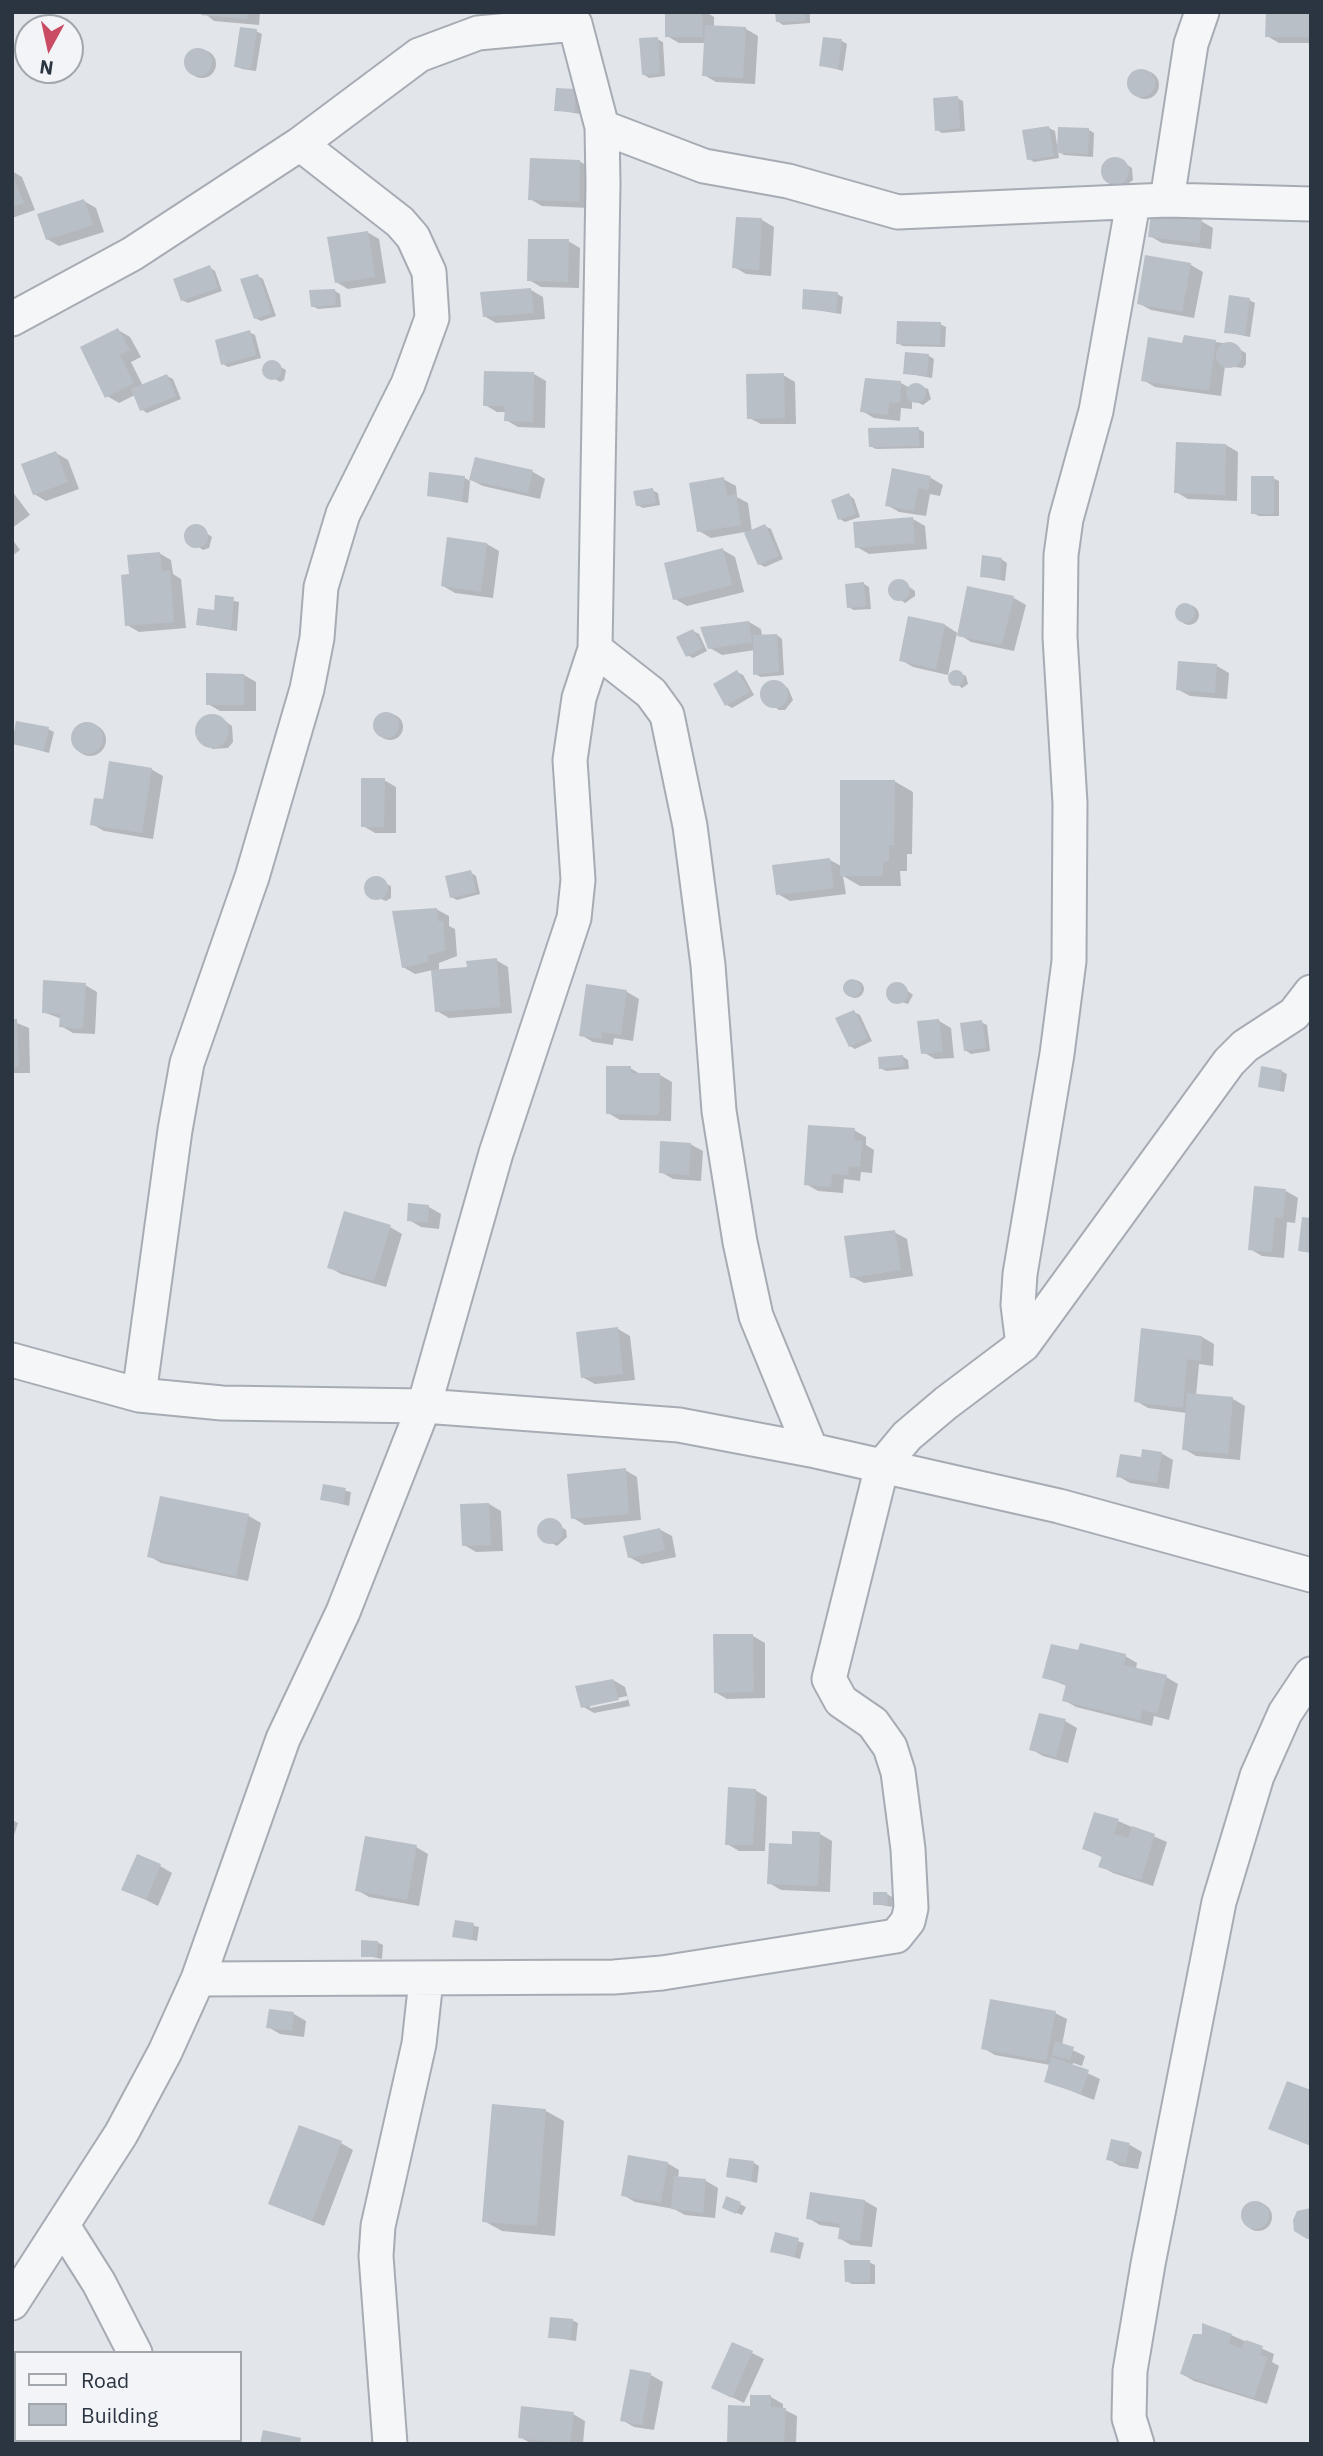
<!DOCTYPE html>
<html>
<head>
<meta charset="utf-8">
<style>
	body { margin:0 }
	#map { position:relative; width:1323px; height:2456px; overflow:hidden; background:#e2e5ea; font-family:"IBM Plex Sans",sans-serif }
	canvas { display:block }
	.frame { position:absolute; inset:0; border:14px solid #2b3441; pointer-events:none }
	.legend { position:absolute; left:14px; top:2351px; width:228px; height:91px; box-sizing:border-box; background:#f2f4f7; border:2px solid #a2a7ae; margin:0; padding:9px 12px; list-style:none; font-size:21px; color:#2b3441 }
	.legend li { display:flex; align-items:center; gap:14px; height:35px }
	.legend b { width:35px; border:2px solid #a2a7ae }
	.north { position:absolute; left:14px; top:14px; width:70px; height:70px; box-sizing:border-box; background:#f2f4f7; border:2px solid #a2a7ae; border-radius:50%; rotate:188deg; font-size:19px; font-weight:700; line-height:28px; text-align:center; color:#2b3441 }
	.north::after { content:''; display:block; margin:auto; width:24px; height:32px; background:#c94c64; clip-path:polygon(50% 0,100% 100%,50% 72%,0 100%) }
</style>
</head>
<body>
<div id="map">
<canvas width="1323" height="2456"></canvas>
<div class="frame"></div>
<ul class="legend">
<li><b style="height:9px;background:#f5f6f8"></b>Road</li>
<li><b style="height:19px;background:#b9bfc6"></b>Building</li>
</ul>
<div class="north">N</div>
</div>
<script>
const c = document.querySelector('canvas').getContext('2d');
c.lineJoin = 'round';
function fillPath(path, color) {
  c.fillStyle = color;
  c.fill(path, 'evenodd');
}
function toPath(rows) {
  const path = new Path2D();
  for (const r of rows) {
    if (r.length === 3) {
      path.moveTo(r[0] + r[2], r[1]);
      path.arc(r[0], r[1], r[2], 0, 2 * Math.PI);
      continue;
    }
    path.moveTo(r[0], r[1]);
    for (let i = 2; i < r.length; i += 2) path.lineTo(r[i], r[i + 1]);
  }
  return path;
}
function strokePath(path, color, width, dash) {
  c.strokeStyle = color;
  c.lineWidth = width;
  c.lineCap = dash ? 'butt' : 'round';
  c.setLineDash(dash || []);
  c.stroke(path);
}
const shadow = toPath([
	[203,12,260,12,259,25,214,21],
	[667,12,706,12,714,17,714,27,746,29,758,36,755,84,716,82,704,75,706,43,679,43,667,36],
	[777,12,810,12,810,23,783,25,777,21],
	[1311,12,1311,43,1279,43,1267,36],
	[256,31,262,34,256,71,242,69,236,66],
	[657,39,663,42,665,76,649,78,643,74],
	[842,41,847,44,843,71,821,65],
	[202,64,14],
	[1145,85,14],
	[576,91,581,94,580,114,556,110],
	[957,98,963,101,965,131,942,133,937,130],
	[1049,128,1055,131,1057,145,1089,130,1094,133,1093,157,1064,155,1058,151,1059,158,1034,162,1029,159],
	[1120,160,1132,168,1133,180,1124,187,1105,178,1103,173,1108,162],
	[579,161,591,168,590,208,542,206,530,199],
	[12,171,22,177,35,210,12,218],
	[84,201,96,208,104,232,59,246,47,239],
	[737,218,762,220,774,227,771,276,746,274,734,267],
	[1201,221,1213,228,1211,249,1162,243,1150,236],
	[367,232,379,239,386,283,348,289,336,282],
	[568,241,580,248,579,288,541,287,529,280],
	[1147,257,1191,265,1203,272,1194,318,1151,310,1138,303],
	[209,267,215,271,222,291,188,303,182,300],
	[258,276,263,279,276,316,261,321,255,318],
	[531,290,543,297,545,319,496,323,484,316],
	[335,291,340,294,341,307,318,309,312,306],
	[837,294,843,297,841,314,803,308],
	[1249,300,1255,303,1250,337,1226,332],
	[940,324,946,327,945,347,903,346,897,343],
	[118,330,130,337,141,357,131,362,143,386,167,376,173,379,181,399,147,413,141,409,135,395,119,403,107,396],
	[249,332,255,335,261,358,228,367,223,364],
	[1185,337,1229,344,1246,353,1246,364,1243,368,1225,366,1221,396,1155,387,1143,380,1184,345],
	[929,356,934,359,932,378,904,373],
	[271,362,286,370,284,380,280,382,265,373,266,364],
	[534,374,546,381,545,428,518,427,506,420,506,412,497,412,485,405],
	[783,375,795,382,796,424,761,424,749,418],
	[901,383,910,388,916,384,921,386,928,389,931,399,923,405,912,400,912,409,901,408,900,421,874,418,862,411],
	[918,429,924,432,924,448,876,449,870,446],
	[1226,445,1238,452,1237,501,1188,499,1176,492],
	[56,453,68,460,79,489,46,501,34,494],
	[476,459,533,472,545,479,540,499,483,486,471,480],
	[465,478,470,481,468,503,428,495],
	[931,478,943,485,940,496,930,494,926,516,899,512,887,505],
	[1273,478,1279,481,1279,516,1259,516,1253,513],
	[723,479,736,486,737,497,748,503,752,532,765,526,771,529,783,559,765,567,759,564,745,532,711,538,699,531],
	[652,490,658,493,660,505,643,508,637,505],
	[12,491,30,515,12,528],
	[849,495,854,499,860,517,845,522,840,519],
	[913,519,925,526,927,549,869,554,857,547],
	[196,526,212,537,209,548,203,550,187,539,190,528],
	[12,539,20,550,12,556],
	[487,544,499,551,493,598,455,593,443,586],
	[723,550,735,557,744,592,687,606,675,599],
	[159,553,171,560,173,574,181,579,186,628,139,632,127,625,130,575],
	[1001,559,1007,563,1005,581,981,576],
	[899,580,915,591,915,596,905,603,889,592,893,581],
	[864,584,869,587,871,609,854,610,848,607],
	[968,589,1014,598,1026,605,1014,651,971,642,957,633,948,675,913,667,901,660,910,618,945,625,959,634],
	[217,597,239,602,237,631,198,625,216,612],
	[1189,615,10],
	[749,622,761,629,762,636,777,635,782,639,784,675,761,677,755,674,755,650,722,655,710,648],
	[693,631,699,634,707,651,693,658,687,655],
	[1217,666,1229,673,1227,699,1190,696,1177,689],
	[737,672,743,675,754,695,732,708,727,705],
	[957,672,966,676,968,684,962,688,950,679],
	[244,675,256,682,256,711,220,711,208,704],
	[776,682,788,688,793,700,785,710,779,710,762,698,764,686],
	[390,727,13],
	[220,717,232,726,233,742,228,748,212,749,197,732,204,718],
	[90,740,16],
	[48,729,54,732,49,753,13,743],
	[151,769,163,776,153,839,104,831,92,824,105,801],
	[384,780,396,787,396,833,375,833,363,826],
	[894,781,913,792,912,854,907,854,907,871,900,871,901,886,860,886,843,876,846,894,790,901,778,894,830,860,841,866],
	[470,872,476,876,480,894,457,900,451,897],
	[372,878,391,886,391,898,386,901,368,894,366,888],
	[436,909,449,916,449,926,455,929,457,956,439,963,439,971,469,969,496,960,508,967,512,1013,449,1018,437,1011,433,970,415,974,403,967],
	[855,989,9],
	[899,984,913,995,908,1004,891,999,889,988],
	[85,985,97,992,95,1034,73,1033,61,1026,62,1019,43,1012],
	[588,986,627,992,639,999,633,1041,614,1038,613,1045,593,1042,581,1035],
	[854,1012,860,1015,872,1041,855,1049,850,1046],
	[12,1021,29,1028,30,1073,12,1073],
	[939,1021,951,1028,954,1058,935,1059,923,1052],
	[981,1022,987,1025,990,1051,971,1054,965,1050],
	[902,1056,908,1060,909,1069,886,1071,880,1068],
	[630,1068,642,1075,660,1075,672,1082,671,1121,620,1120,608,1113],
	[1281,1071,1287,1074,1284,1092,1260,1086],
	[854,1130,866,1137,866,1145,874,1150,872,1173,861,1172,860,1181,844,1179,843,1193,818,1191,806,1184],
	[690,1144,703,1151,701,1181,673,1179,661,1172],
	[1286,1191,1298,1198,1295,1223,1287,1222,1284,1258,1262,1256,1250,1249],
	[429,1207,441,1214,439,1229,421,1227,409,1220],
	[390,1227,402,1234,386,1287,341,1274,329,1267],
	[894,1232,907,1239,913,1276,864,1283,852,1277],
	[618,1329,630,1336,635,1380,595,1384,582,1377],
	[1202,1337,1214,1344,1213,1366,1199,1364,1196,1396,1233,1399,1245,1406,1240,1460,1196,1456,1184,1449,1187,1413,1148,1408,1136,1401],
	[1161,1453,1173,1460,1169,1489,1130,1483,1118,1476,1143,1459],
	[625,1470,637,1477,641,1520,585,1525,573,1518],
	[325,1486,351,1492,349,1506,322,1499],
	[161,1498,249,1516,261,1523,248,1581,161,1563,149,1556],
	[489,1504,501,1511,503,1551,476,1552,464,1545],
	[550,1520,566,1530,567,1537,557,1546,541,1537,538,1531,544,1521],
	[659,1529,672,1536,676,1557,642,1564,629,1557],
	[753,1636,765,1643,765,1698,727,1699,715,1692],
	[1079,1652,1125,1656,1137,1663,1136,1669,1166,1677,1178,1684,1169,1720,1154,1716,1152,1726,1076,1707,1064,1700,1067,1686,1044,1677],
	[613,1680,625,1687,630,1706,594,1713,582,1706],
	[627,1696,628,1700,590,1708,590,1704],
	[1065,1721,1077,1728,1068,1763,1043,1756,1031,1749],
	[755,1790,767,1797,765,1851,739,1851,727,1844],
	[12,1820,18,1823,12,1841],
	[1118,1821,1167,1842,1153,1886,1113,1873,1101,1866,1104,1858,1084,1849],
	[794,1832,820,1834,832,1841,830,1892,781,1890,769,1883,793,1846],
	[416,1847,428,1854,419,1906,369,1897,357,1890],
	[160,1866,172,1873,158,1906,124,1889],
	[887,1894,892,1897,893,1907,875,1904],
	[456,1922,479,1927,477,1941,454,1936],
	[377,1942,383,1945,382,1959,363,1955],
	[1055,2013,1067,2019,1062,2045,1085,2056,1082,2066,1073,2063,1072,2066,1100,2079,1094,2100,1046,2081,1050,2065,995,2055,983,2048],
	[294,2014,306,2021,304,2037,280,2034,268,2027],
	[546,2111,564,2121,555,2236,502,2231,484,2221],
	[341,2143,353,2150,324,2226,270,2204],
	[1130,2145,1142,2152,1138,2169,1120,2166,1108,2159],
	[667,2163,679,2170,678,2178,706,2181,718,2188,715,2218,685,2215,674,2209,635,2202,623,2195],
	[754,2163,759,2166,757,2183,728,2176],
	[811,2194,865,2201,877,2208,872,2247,851,2245,839,2238,841,2228,820,2225,808,2218],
	[1258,2217,14],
	[740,2204,746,2207,742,2215,729,2210],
	[776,2234,804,2243,800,2259,772,2251],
	[869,2262,875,2265,875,2284,852,2284,846,2281],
	[572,2320,578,2323,576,2341,550,2337],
	[1204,2335,1231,2335,1274,2354,1272,2362,1279,2366,1267,2404,1194,2381,1182,2374],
	[752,2353,764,2359,744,2403,713,2388],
	[651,2375,663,2382,654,2430,634,2427,622,2420],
	[771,2397,783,2404,783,2409,797,2416,796,2444,729,2444,753,2407],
	[573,2414,585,2421,583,2444,532,2444,520,2437]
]);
const building = toPath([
	[201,12,248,12,247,19,201,15],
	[665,12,702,12,703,37,665,37],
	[775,12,805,12,805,21,776,22],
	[1266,12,1311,12,1311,37,1265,37],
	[705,25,746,27,743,78,702,76],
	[240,27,257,29,251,69,234,67],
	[658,37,660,74,642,75,639,38],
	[823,37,842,39,838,69,819,66],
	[198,62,14],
	[1141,83,14],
	[556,88,576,89,574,112,554,111],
	[958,96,960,128,935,131,933,98],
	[1049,126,1054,156,1027,160,1022,130],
	[1058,127,1089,128,1088,154,1057,153],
	[1115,171,14],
	[530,158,580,160,579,202,528,200],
	[12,174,24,203,12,207],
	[84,199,93,225,46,240,37,214],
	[1151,214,1202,219,1199,243,1148,237],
	[736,217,762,218,759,270,732,268],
	[368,231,375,277,335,283,327,237],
	[528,239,569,239,568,282,527,281],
	[1145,255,1191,263,1182,312,1137,304],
	[210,265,218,288,181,301,173,279],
	[258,274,272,313,254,319,240,279],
	[531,288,534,313,483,317,480,292],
	[335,289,336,305,311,307,309,290],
	[803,289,838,292,836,312,802,309],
	[1229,295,1250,298,1245,335,1224,333],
	[897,321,941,322,940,345,896,344],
	[118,328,130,350,120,355,134,383,105,398,80,347],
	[250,330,256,355,221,365,215,340],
	[1184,335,1216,340,1209,391,1141,381,1148,337,1182,343],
	[1229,355,13],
	[905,352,929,354,927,376,903,374],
	[272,370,10],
	[484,371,534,372,533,422,504,421,505,406,483,406],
	[784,373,785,418,747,419,746,374],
	[167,374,176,396,140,411,131,389],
	[865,378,901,381,900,403,889,402,888,415,860,412],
	[916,393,10],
	[919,427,919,446,869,447,868,428],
	[1176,442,1226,444,1225,495,1174,493],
	[56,451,68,482,33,495,21,464],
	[475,457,533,470,528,493,469,480],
	[892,468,931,476,928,490,918,488,914,511,885,506],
	[429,472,465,476,462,501,427,496],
	[1251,476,1274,476,1274,514,1251,514],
	[724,477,727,496,736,494,741,525,697,532,689,483],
	[653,488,656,503,636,506,633,491],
	[849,493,856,514,838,520,831,500],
	[913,517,915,543,855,548,853,522],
	[765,524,779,556,758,565,744,533],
	[196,536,12],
	[447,537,487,543,481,592,441,586],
	[723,548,732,585,673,600,664,563],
	[160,552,162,571,170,570,174,622,125,626,121,575,129,574,127,555],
	[982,555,1002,558,1000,579,980,577],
	[899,590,11],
	[864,582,866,606,847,608,845,584],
	[967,586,1014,596,1002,645,957,636],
	[215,595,234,597,231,629,196,625,198,608,214,610],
	[1185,613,10],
	[908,616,945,624,936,669,899,661],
	[749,621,752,642,708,649,700,627],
	[693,629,703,648,686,657,676,637],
	[777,634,779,672,753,675,753,635],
	[1178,661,1217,664,1215,693,1176,690],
	[737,670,750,692,725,706,713,684],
	[956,678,8],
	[206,673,244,674,244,705,206,705],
	[774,694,14],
	[386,725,13],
	[212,731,17],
	[16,721,49,727,44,751,12,744],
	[87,738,16],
	[109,761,152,768,142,833,90,825,94,798,103,799],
	[361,778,385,778,384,827,361,827],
	[840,780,895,780,894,845,889,845,889,861,883,862,883,876,840,876],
	[830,858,834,888,776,895,772,865],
	[471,870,476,892,450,898,445,876],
	[376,888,12],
	[437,908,438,921,443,921,445,950,427,956,428,962,402,968,392,911],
	[497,958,500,1007,435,1012,431,970,467,967,466,961],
	[852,988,9],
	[43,980,86,983,83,1029,59,1027,60,1014,42,1013],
	[897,993,11],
	[586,984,627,990,621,1035,602,1032,601,1039,579,1036],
	[854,1010,868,1038,849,1047,835,1018],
	[12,1019,17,1019,19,1067,12,1067],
	[939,1019,943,1052,921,1054,917,1021],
	[982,1020,986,1048,964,1051,960,1023],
	[903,1055,904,1066,879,1069,878,1057],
	[606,1066,631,1066,631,1073,660,1073,659,1115,606,1114],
	[1261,1066,1282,1070,1279,1091,1258,1087],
	[808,1125,855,1128,854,1140,862,1141,860,1167,849,1166,848,1175,832,1174,831,1187,804,1185],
	[660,1141,691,1143,689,1175,659,1173],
	[1254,1186,1286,1189,1283,1218,1275,1217,1272,1252,1248,1250],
	[408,1203,429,1205,428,1223,407,1221],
	[344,1211,391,1225,374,1281,327,1268],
	[1302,1217,1311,1218,1311,1253,1298,1251],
	[895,1230,901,1270,850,1278,844,1236],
	[618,1327,623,1374,581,1378,576,1332],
	[1141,1328,1202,1336,1201,1361,1187,1359,1183,1408,1134,1402],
	[1187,1393,1233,1397,1228,1454,1182,1450],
	[1142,1449,1162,1452,1157,1483,1116,1477,1120,1454,1141,1457],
	[626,1468,629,1514,571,1519,567,1474],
	[323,1484,346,1488,343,1504,320,1500],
	[160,1496,249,1514,236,1576,147,1557],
	[489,1503,491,1545,462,1546,460,1504],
	[550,1531,13],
	[660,1528,665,1550,628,1558,623,1536],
	[713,1634,753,1634,754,1692,714,1693],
	[1080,1643,1126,1654,1124,1665,1167,1675,1157,1714,1142,1710,1140,1720,1062,1701,1066,1684,1042,1678,1051,1644,1078,1650],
	[613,1679,619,1700,581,1708,575,1686],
	[1039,1713,1066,1719,1056,1757,1029,1750],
	[728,1787,756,1789,753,1845,725,1845],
	[1094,1812,1119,1819,1114,1834,1128,1838,1132,1826,1155,1834,1141,1880,1098,1867,1102,1856,1082,1849],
	[792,1831,820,1832,818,1886,767,1884,769,1843,792,1844],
	[365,1836,417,1845,407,1900,355,1891],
	[137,1854,161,1864,146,1900,121,1890],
	[873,1892,887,1892,888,1905,873,1905],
	[455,1920,474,1923,472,1940,452,1937],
	[361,1940,378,1941,377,1957,361,1957],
	[990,1999,1056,2011,1046,2061,981,2049],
	[269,2009,294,2012,292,2031,266,2028],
	[1055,2041,1074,2047,1070,2060,1052,2055],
	[1051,2057,1089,2070,1081,2094,1044,2082],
	[1287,2081,1311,2090,1311,2146,1268,2129],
	[492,2104,546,2109,537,2226,482,2222],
	[299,2125,342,2141,312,2221,268,2204],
	[1111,2139,1130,2143,1126,2163,1106,2160],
	[628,2155,668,2162,661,2203,621,2196],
	[729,2158,754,2161,751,2181,726,2177],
	[674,2176,706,2179,703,2213,671,2209],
	[810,2192,865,2200,860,2241,838,2239,840,2224,806,2219],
	[726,2196,741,2202,736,2214,722,2208],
	[1255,2215,14],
	[1311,2208,1311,2239,1307,2239,1294,2231,1293,2220,1297,2211],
	[775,2232,799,2238,794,2257,770,2252],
	[844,2260,870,2260,870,2282,845,2282],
	[550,2317,573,2319,571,2339,548,2338],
	[1202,2323,1232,2334,1229,2344,1241,2348,1246,2340,1263,2346,1260,2355,1268,2357,1254,2398,1180,2374,1193,2334,1202,2334],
	[732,2342,753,2351,732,2398,711,2388],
	[630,2369,651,2373,642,2425,620,2421],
	[750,2395,771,2395,771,2407,786,2408,784,2444,727,2444,728,2405,750,2406],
	[521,2406,574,2412,570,2444,518,2438],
	[263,2430,301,2438,300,2444,260,2444]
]);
const minor = toPath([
	[602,127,704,166,788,181,898,212,1167,200,1311,204],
	[1167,200,1191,44,1202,12],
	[12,319,132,254,300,144,419,55,478,33,575,24],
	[595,649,651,693,667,715,690,826,708,965,719,1111,740,1242,756,1316,811,1450],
	[1023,1345,1018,1305,1020,1274,1057,1054,1069,961,1070,803,1060,637,1061,555,1066,519,1096,411,1133,203],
	[12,1360,139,1395,222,1403,424,1406,679,1425,811,1450,1059,1506,1311,1575],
	[139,1395,175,1130,187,1063,252,877,307,689,317,638,321,587,343,514,408,384,432,318,429,272,413,237,400,222,300,144],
	[198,1979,614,1977,662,1973,896,1936,908,1921,911,1908,908,1849,898,1772,890,1747,873,1723,841,1701,829,1679,882,1466,907,1436,946,1403,1023,1345,1229,1062,1245,1046,1294,1014,1311,992],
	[63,2226,99,2283,135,2353],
	[12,2303,121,2134,165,2052,198,1979,283,1739,343,1612,424,1406,496,1153,574,918,578,880,570,760,579,698,595,649,603,184,602,127,575,24,566,12],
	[168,2440,169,2444],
	[390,2444,376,2256,378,2226,419,2044,426,1980],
	[1137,2444,1129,2418,1130,2371,1148,2264,1219,1902,1257,1776,1285,1713,1311,1674]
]);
fillPath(shadow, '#0003');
fillPath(building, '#b9bfc6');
strokePath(minor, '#a7acb4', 37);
strokePath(minor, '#f5f6f8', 33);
</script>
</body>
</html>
